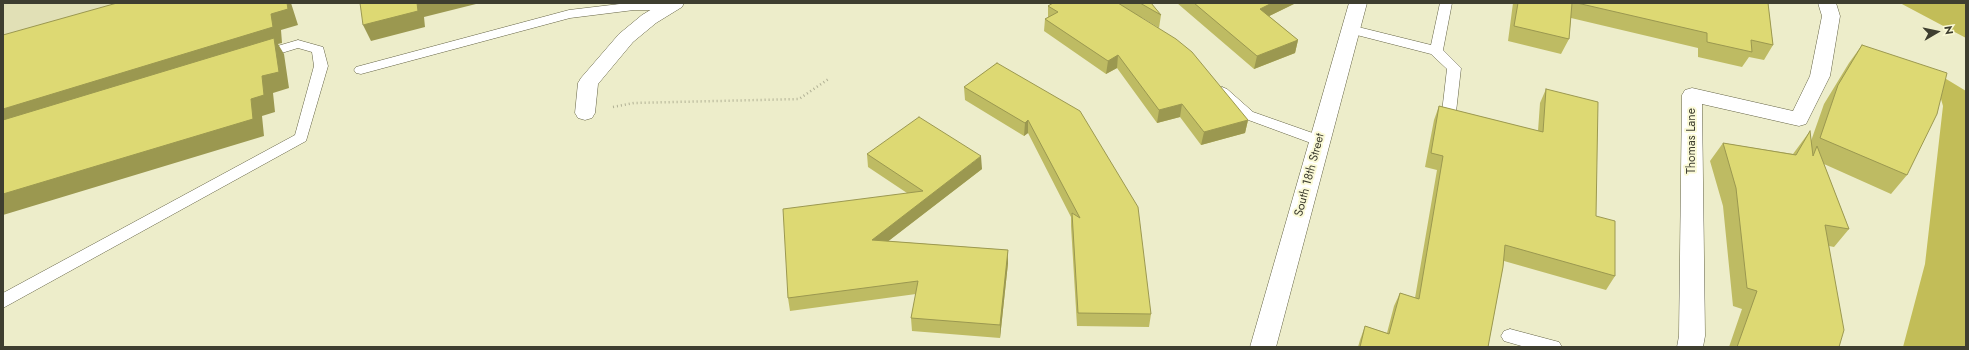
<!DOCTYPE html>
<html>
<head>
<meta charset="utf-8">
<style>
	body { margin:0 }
	#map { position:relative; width:1969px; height:350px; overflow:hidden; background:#ededca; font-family:Jost,sans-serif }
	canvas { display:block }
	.frame { position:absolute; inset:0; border:4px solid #3e3e30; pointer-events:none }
	.north { position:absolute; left:1917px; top:12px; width:40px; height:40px; -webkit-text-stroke:3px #fbfad7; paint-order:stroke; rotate:81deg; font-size:11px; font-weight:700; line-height:16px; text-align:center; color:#3e3e30 }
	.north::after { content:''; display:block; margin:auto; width:14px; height:18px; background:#3e3e30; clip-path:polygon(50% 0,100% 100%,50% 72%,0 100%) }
</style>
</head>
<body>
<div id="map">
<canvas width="1969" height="350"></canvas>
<div class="frame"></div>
<div class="north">N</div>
</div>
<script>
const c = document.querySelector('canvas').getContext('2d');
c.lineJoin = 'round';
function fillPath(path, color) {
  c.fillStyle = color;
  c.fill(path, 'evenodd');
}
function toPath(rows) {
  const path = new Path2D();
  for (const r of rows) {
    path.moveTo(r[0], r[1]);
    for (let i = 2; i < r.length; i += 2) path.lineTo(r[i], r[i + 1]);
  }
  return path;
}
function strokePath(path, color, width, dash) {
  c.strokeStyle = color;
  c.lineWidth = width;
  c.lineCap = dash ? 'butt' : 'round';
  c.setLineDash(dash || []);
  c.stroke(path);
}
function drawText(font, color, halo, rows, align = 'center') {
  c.font = font + ' Jost,sans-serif';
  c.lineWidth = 4;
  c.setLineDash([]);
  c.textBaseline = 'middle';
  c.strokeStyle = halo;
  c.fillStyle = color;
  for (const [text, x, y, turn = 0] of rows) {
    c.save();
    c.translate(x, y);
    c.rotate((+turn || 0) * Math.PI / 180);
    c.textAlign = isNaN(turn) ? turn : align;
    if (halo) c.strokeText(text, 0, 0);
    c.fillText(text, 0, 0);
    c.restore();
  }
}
const built = toPath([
	[3,3,124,3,3,36]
]);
const forest = toPath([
	[1900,3,1966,3,1966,38],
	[1933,71,1966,91,1966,347,1903,347,1925,264,1943,106]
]);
const path = toPath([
	[613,107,634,103,799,99,830,78]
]);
const service = toPath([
	[628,3,673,3,676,6,670,10,634,10,570,18,361,74,356,73,354,70,356,67,569,10,628,3],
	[1440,3,1452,3,1443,50,1461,68,1456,112,1454,115,1449,117,1444,115,1442,112,1447,69,1431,54,1345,32,1344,29,1345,26,1350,25,1431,45,1440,3],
	[298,40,323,47,328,66,306,141,3,308,3,293,295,135,314,66,312,52,298,48,262,59,257,58,255,55,257,52,298,40],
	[1222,87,1227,89,1253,112,1324,137,1326,141,1324,145,1319,146,1243,118,1217,95,1215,92,1217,89,1222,87],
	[1510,329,1559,342,1562,347,1525,347,1504,341,1501,336,1504,331,1510,329]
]);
const minor = toPath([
	[662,3,684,3,682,7,656,23,633,42,598,84,595,113,592,118,585,120,578,118,575,113,578,83,581,78,619,34,642,15,662,3],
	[1349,3,1367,3,1276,347,1250,347,1349,3],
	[1818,3,1836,3,1840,16,1830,76,1806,124,1799,126,1702,104,1705,336,1703,347,1677,347,1679,336,1682,95,1685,90,1692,88,1793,111,1810,76,1822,16,1818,3]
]);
const wall = toPath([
	[1053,3,1151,3,1161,15,1159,28,1141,17,1248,120,1245,133,1201,145,1180,117,1157,123,1117,68,1106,74,1044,31,1045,19,1048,17,1048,6],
	[1177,3,1296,3,1269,16,1298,40,1295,53,1254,69],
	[1513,3,1768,3,1773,45,1764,60,1749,57,1742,67,1698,57,1698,48,1571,18,1569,39,1561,54,1508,41],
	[1862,45,1907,175,1891,194,1824,164,1849,229,1834,247,1829,246,1839,347,1729,347,1742,309,1733,306,1723,206,1710,161,1723,143,1793,154,1810,131,1811,141,1824,104,1849,63],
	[997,63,1151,314,1149,327,1077,326,1071,226,1071,217,1028,133,1024,136,965,100,964,87],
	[1546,89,1596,216,1615,276,1606,290,1504,261,1488,347,1358,347,1360,340,1365,326,1387,333,1394,306,1400,293,1415,298,1437,170,1425,167,1434,120,1439,106,1538,131,1540,103],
	[867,154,982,169,888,241,1008,250,1008,263,1000,338,912,331,911,318,916,294,790,311,788,298,907,193,868,167]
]);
const shadedWall = toPath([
	[287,3,291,3,298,25,281,30,282,43,278,44,284,54,289,88,273,93,275,112,262,116,264,136,3,215,3,109,271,14],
	[417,3,480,3,424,17,425,27,371,41,363,25],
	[1272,3,1296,3,1257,22,1260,9],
	[1298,40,1295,53,1254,69,1257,56],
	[1118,55,1117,68,1106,74,1108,61],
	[1182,104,1180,117,1157,123,1159,110],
	[1028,120,1028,133,1024,136,1025,123],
	[1248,120,1245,133,1201,145,1204,132],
	[981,156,982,169,873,253,872,240],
	[1008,250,1008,263,1000,338,1000,325]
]);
const building = toPath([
	[117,3,287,3,288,9,271,14,273,27,3,109,3,35,117,3],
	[360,3,417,3,418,11,363,25,360,3],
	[1053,3,1118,3,1176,39,1192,52,1248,120,1204,132,1182,104,1159,110,1118,55,1108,61,1045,19,1058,12,1048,6,1053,3],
	[1140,3,1151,3,1161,15,1140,3],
	[1194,3,1272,3,1260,9,1298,40,1257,56,1194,3],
	[1518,3,1572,3,1569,39,1514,26,1518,3],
	[1577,3,1768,3,1773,45,1751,40,1752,52,1707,42,1707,33,1577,3],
	[274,38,279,72,262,76,264,95,251,99,253,119,3,194,3,120,274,38],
	[1862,45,1947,73,1937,114,1907,175,1820,138,1838,85,1862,45],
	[997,63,1080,111,1138,207,1151,314,1078,313,1072,213,1080,218,1028,120,1025,123,964,87,997,63],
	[1546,89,1598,102,1596,216,1615,221,1615,276,1505,245,1503,267,1488,347,1360,347,1365,326,1389,334,1400,293,1419,299,1443,156,1431,153,1439,106,1543,132,1546,89],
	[919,117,981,156,872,240,1008,250,1000,325,911,318,918,281,788,298,783,209,923,191,867,154,919,117],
	[1810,131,1813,156,1817,146,1849,229,1825,225,1844,330,1839,347,1737,347,1757,291,1747,288,1736,188,1723,143,1796,155,1810,131]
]);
const streetNames = [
	["Thomas Lane",1692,141,-90],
	["South 18th Street",1310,175,-75]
];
fillPath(built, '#e1e0b6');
fillPath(forest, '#c2bd58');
strokePath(service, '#646345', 1);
strokePath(minor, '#646345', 1);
strokePath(path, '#b1b195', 2.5, [1, 3]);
fillPath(service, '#fff');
fillPath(minor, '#fff');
fillPath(wall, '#bebb63');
fillPath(shadedWall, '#9b9850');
fillPath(building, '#ddd973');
strokePath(building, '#9b9850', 1);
drawText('12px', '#3e3e30', '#fbfad7', streetNames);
</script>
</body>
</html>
